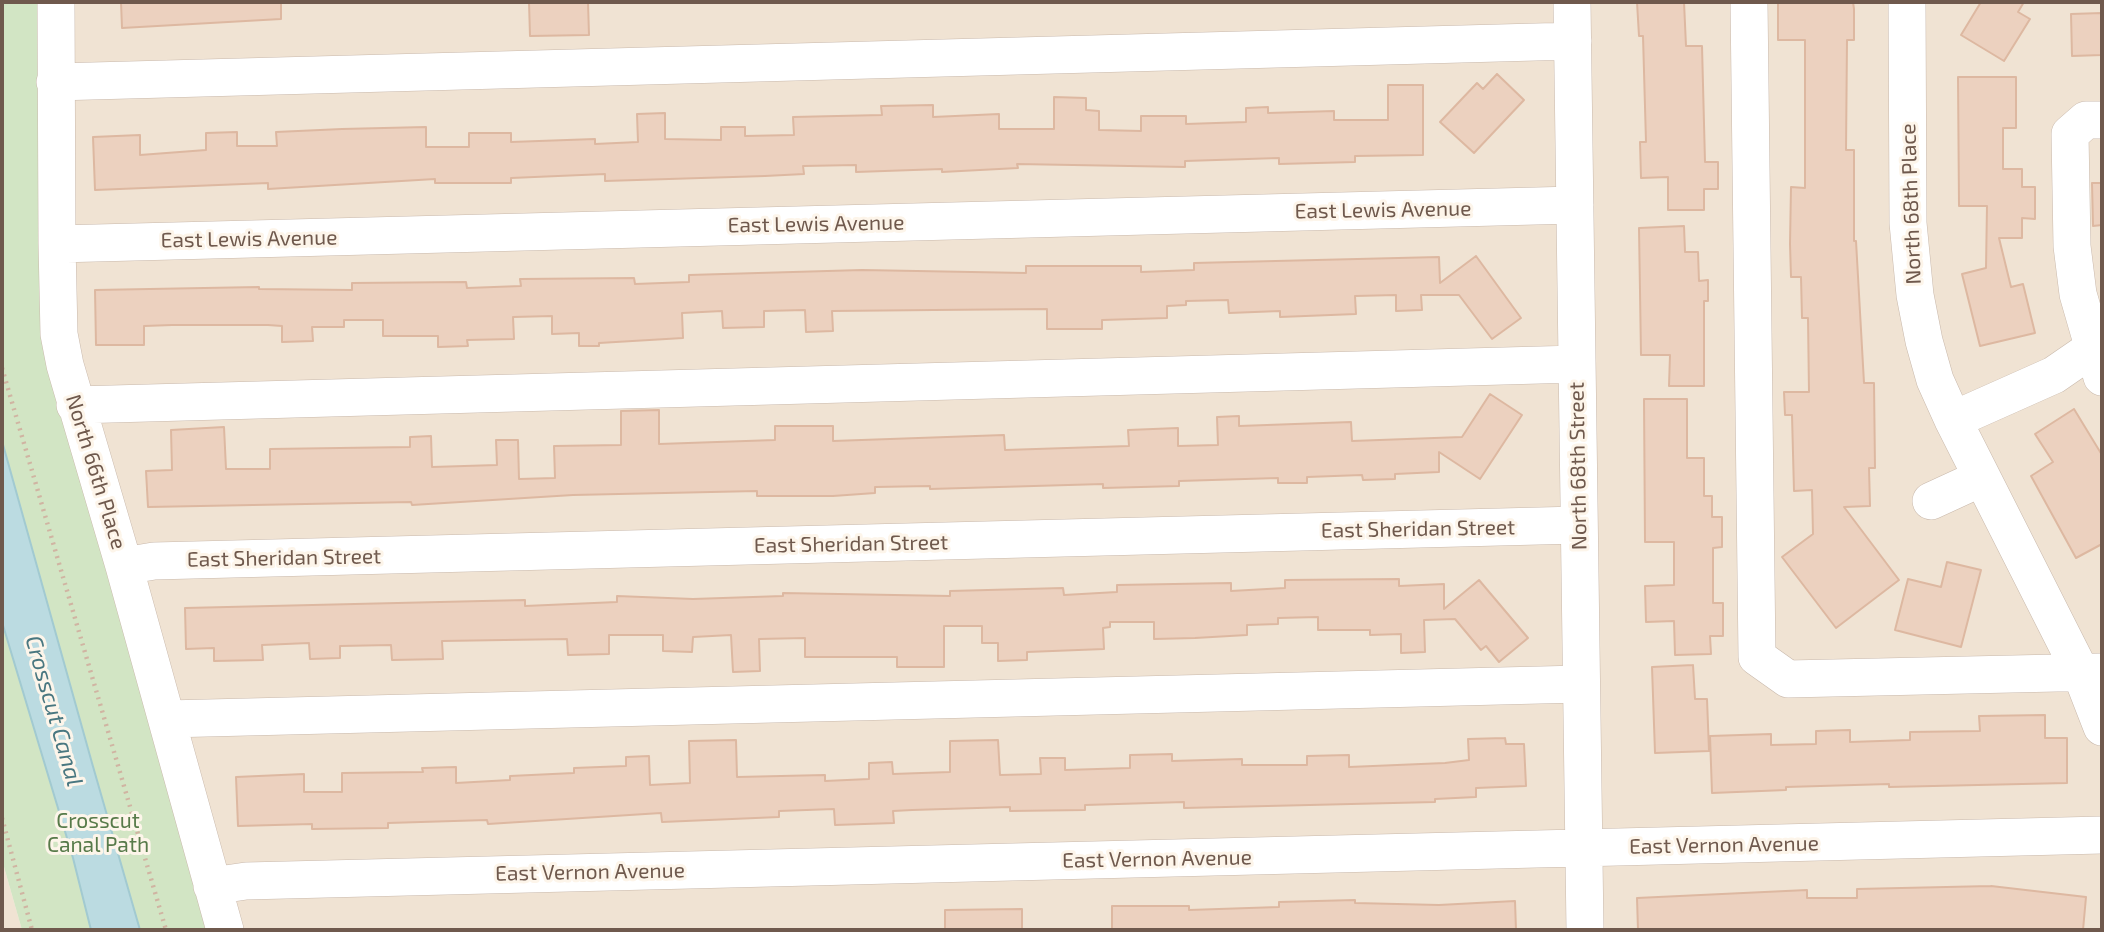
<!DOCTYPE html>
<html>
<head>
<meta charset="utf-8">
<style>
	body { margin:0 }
	#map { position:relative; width:2104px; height:932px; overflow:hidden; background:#f9f1e4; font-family:"Exo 2",sans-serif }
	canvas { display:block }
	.frame { position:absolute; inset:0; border:4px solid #6f594d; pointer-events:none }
</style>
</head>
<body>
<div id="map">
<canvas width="2104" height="932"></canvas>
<div class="frame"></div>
</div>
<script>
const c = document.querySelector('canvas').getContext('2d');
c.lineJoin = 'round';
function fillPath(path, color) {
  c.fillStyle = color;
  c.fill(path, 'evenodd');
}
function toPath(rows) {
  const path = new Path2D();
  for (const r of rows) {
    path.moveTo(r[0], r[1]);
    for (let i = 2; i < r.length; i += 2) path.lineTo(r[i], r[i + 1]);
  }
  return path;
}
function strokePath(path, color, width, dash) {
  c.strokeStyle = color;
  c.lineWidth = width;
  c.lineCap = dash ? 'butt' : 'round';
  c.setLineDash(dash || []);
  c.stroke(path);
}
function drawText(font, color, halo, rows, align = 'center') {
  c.font = font + ' "Exo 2",sans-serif';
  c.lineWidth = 6;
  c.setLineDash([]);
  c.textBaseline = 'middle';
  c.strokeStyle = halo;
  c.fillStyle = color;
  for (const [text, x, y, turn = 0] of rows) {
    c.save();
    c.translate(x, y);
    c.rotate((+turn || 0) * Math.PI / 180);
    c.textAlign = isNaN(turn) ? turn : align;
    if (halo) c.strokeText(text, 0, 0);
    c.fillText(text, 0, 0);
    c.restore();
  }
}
const residential = toPath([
	[68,2,2102,2,2102,930,239,930,66,316],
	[2,860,22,930,2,930]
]);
const green = toPath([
	[2,2,56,2,59,334,225,930,22,930,2,860]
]);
const water = toPath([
	[2,441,92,763,140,930,91,930,73,858,2,622,2,441]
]);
const building = toPath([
	[121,2,281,2,281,19,122,28,121,2],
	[529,2,588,2,589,35,530,36,529,2],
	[1637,2,1684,2,1686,46,1702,46,1705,162,1718,162,1718,189,1704,189,1704,210,1668,210,1668,177,1641,178,1640,142,1646,142,1643,36,1639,36,1637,2],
	[1778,2,1853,2,1854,9,1854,40,1847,40,1846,150,1854,150,1854,241,1856,241,1864,383,1874,383,1875,468,1869,468,1870,506,1844,507,1899,580,1836,628,1782,557,1813,534,1812,490,1794,491,1792,415,1785,415,1784,392,1809,392,1808,318,1802,318,1801,277,1791,277,1790,244,1791,187,1805,188,1805,40,1778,40,1778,2],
	[1981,2,2024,2,2018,12,2030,19,2004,61,1961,35,1981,2],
	[2102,13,2102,55,2072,56,2071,14,2102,13],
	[1497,74,1524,100,1474,153,1440,122,1477,83,1483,89,1497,74],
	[1958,77,2016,77,2016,128,2003,128,2003,169,2022,169,2022,187,2035,187,2035,219,2022,218,2022,238,1999,238,2011,287,2023,284,2035,333,1980,346,1962,274,1986,268,1987,206,1959,206,1958,77],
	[1388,85,1423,85,1423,155,1355,156,1355,162,1279,164,1279,158,1185,161,1185,167,1017,164,1018,168,942,172,942,169,856,172,856,165,803,166,804,174,765,176,605,181,605,174,511,178,511,183,435,183,435,179,268,189,268,183,95,190,93,137,140,135,140,155,206,150,206,133,237,132,237,146,277,146,276,132,342,129,426,127,426,147,469,147,469,133,511,133,511,142,595,139,595,144,638,142,637,114,665,113,665,139,721,140,721,127,745,127,745,136,794,135,793,117,882,115,881,106,933,105,933,117,999,114,999,129,1054,129,1054,97,1086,98,1086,110,1099,111,1099,130,1141,131,1141,116,1186,116,1186,124,1246,122,1246,108,1268,107,1268,113,1334,111,1334,120,1388,120,1388,85],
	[2092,183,2102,183,2102,225,2093,226,2092,183],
	[1684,226,1685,252,1698,252,1699,281,1708,280,1708,301,1704,301,1704,386,1669,386,1670,355,1641,355,1639,228,1684,226],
	[1476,256,1521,318,1492,339,1459,295,1421,295,1422,310,1396,311,1396,295,1355,296,1356,314,1280,317,1280,311,1229,313,1228,300,1186,301,1186,305,1167,306,1167,318,1102,320,1102,329,1047,329,1047,309,934,310,832,311,833,331,806,332,805,310,764,311,764,327,723,328,722,311,682,313,683,338,599,343,599,346,579,346,579,333,552,334,552,316,513,317,514,339,467,340,468,346,438,347,438,336,383,336,383,320,344,320,344,327,312,327,313,341,282,342,282,326,268,325,172,325,144,326,144,345,96,345,95,290,259,287,259,289,352,290,352,283,466,282,467,288,521,286,520,279,634,278,635,284,689,282,689,275,862,270,1026,273,1026,266,1141,266,1141,272,1194,270,1194,263,1439,257,1440,283,1476,256],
	[1490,394,1522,415,1480,479,1439,452,1439,472,1395,474,1395,479,1363,480,1362,475,1307,477,1307,483,1278,483,1278,478,1179,481,1179,486,1103,488,1103,484,930,489,930,486,875,487,875,493,833,496,757,496,757,491,573,495,412,505,411,502,148,507,146,471,172,470,171,430,224,427,226,469,270,469,270,449,410,447,410,437,431,436,432,467,497,465,496,440,518,440,519,479,555,478,554,446,621,445,621,411,659,410,659,444,775,440,775,426,833,426,833,441,1004,435,1005,450,1129,446,1128,430,1178,428,1178,446,1218,445,1217,417,1239,416,1239,426,1351,422,1352,441,1462,437,1490,394],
	[1644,399,1687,399,1687,458,1704,458,1704,496,1712,496,1712,517,1722,517,1722,547,1713,548,1713,603,1723,603,1723,636,1710,636,1711,654,1675,655,1674,621,1646,622,1645,586,1674,585,1674,542,1645,542,1644,399],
	[2074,409,2102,455,2102,544,2076,558,2031,476,2053,462,2035,434,2074,409],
	[1947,562,1981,570,1961,647,1895,630,1908,579,1941,587,1947,562],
	[1399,579,1399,586,1444,584,1444,609,1479,580,1528,638,1499,662,1486,646,1481,650,1455,619,1424,620,1425,652,1401,653,1401,634,1370,635,1370,630,1318,630,1318,617,1278,618,1278,624,1247,625,1247,635,1195,638,1154,639,1154,622,1110,622,1110,627,1103,628,1104,649,1027,652,1027,660,998,661,998,643,982,643,982,626,944,626,944,667,897,667,897,657,805,657,805,638,759,639,760,671,733,672,731,635,693,637,692,652,663,651,663,635,609,635,609,654,568,655,567,639,442,641,443,659,392,660,391,645,340,646,340,658,310,659,309,643,262,645,263,660,214,661,214,648,186,649,185,608,525,600,525,606,617,602,617,596,693,599,783,596,783,593,950,596,950,591,1063,588,1064,595,1117,592,1117,585,1231,583,1231,591,1285,588,1285,580,1399,579],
	[1693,665,1695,699,1707,699,1709,751,1655,753,1652,667,1693,665],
	[2045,715,2045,738,2067,738,2067,783,1889,787,1889,784,1786,787,1786,790,1712,793,1710,736,1771,734,1771,745,1816,744,1816,731,1850,730,1850,742,1910,740,1910,732,1980,731,1979,716,2045,715],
	[1505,738,1506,744,1524,744,1526,786,1476,788,1476,797,1435,799,1435,802,1184,808,1184,802,1085,805,1085,810,1010,811,1010,807,912,810,893,811,894,823,835,825,834,809,779,811,779,817,662,822,661,813,488,824,487,820,388,823,388,828,312,829,312,824,238,826,236,777,304,774,304,792,342,792,342,773,423,772,422,768,456,767,456,783,510,780,510,776,574,773,574,768,626,766,626,757,649,756,650,785,690,783,689,741,736,740,737,777,825,775,825,781,869,779,869,763,892,762,893,774,950,772,950,741,998,740,1000,775,1041,774,1040,758,1065,758,1065,770,1130,768,1130,755,1172,754,1172,761,1242,759,1242,765,1307,765,1307,756,1349,755,1349,767,1445,763,1469,760,1468,739,1505,738],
	[1991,886,2086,897,2083,930,1638,930,1637,898,1807,890,1807,898,1857,898,1857,889,1991,886],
	[1355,900,1355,903,1439,905,1515,901,1516,930,1112,930,1112,906,1189,906,1189,910,1279,907,1279,902,1355,900],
	[1022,909,1022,930,945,930,945,910,1022,909]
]);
const path = toPath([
	[2,368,166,930],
	[2,818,32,930]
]);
const minor = toPath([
	[56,2,57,244,59,334,65,365,124,566,225,930],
	[1572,2,1585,930],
	[1749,2,1757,657,1788,679,2102,672],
	[1907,2,1908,223,1915,295,1924,341,1935,380,1953,420,2081,673,2102,727],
	[55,82,1573,41],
	[2102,120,2086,120,2070,134,2072,246,2078,294,2102,377],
	[57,244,1575,205],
	[75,405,1577,364],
	[1953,420,2054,375,2102,342],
	[1931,501,1981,478],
	[124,566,154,561,1579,525],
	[167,719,1581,684],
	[212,886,246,881,2102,835]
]);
const streetNames = [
	["North 68th Place",1911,204,-92],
	["East Lewis Avenue",1383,210,-1],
	["East Lewis Avenue",816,224,-1],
	["East Lewis Avenue",249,239,-1],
	["North 68th Street",1578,466,-91],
	["North 66th Place",96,472,73],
	["East Sheridan Street",1418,529,-1],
	["East Sheridan Street",851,544,-1],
	["East Sheridan Street",284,558,-1],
	["East Vernon Avenue",1724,845,-1],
	["East Vernon Avenue",1157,859,-1],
	["East Vernon Avenue",590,872,-1]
];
const parkNames = [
	["Crosscut",98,821],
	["Canal Path",98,845]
];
const waterNames = [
	["Crosscut Canal",54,711,74]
];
fillPath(residential, '#f0e3d3');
fillPath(green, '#d2e5c4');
fillPath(water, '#bbdbe1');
strokePath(water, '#a2cad1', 2);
fillPath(building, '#ecd1bf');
strokePath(building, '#ddb8a1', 2);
strokePath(minor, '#c9b9ac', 38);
strokePath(path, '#d0b4a2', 4.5, [2, 5]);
strokePath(minor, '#fff', 37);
drawText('21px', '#6f594d', '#fdf5ea', streetNames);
drawText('21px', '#577a49', '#fdf5ea', parkNames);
drawText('italic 23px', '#497780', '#fdf5ea', waterNames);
</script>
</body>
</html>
